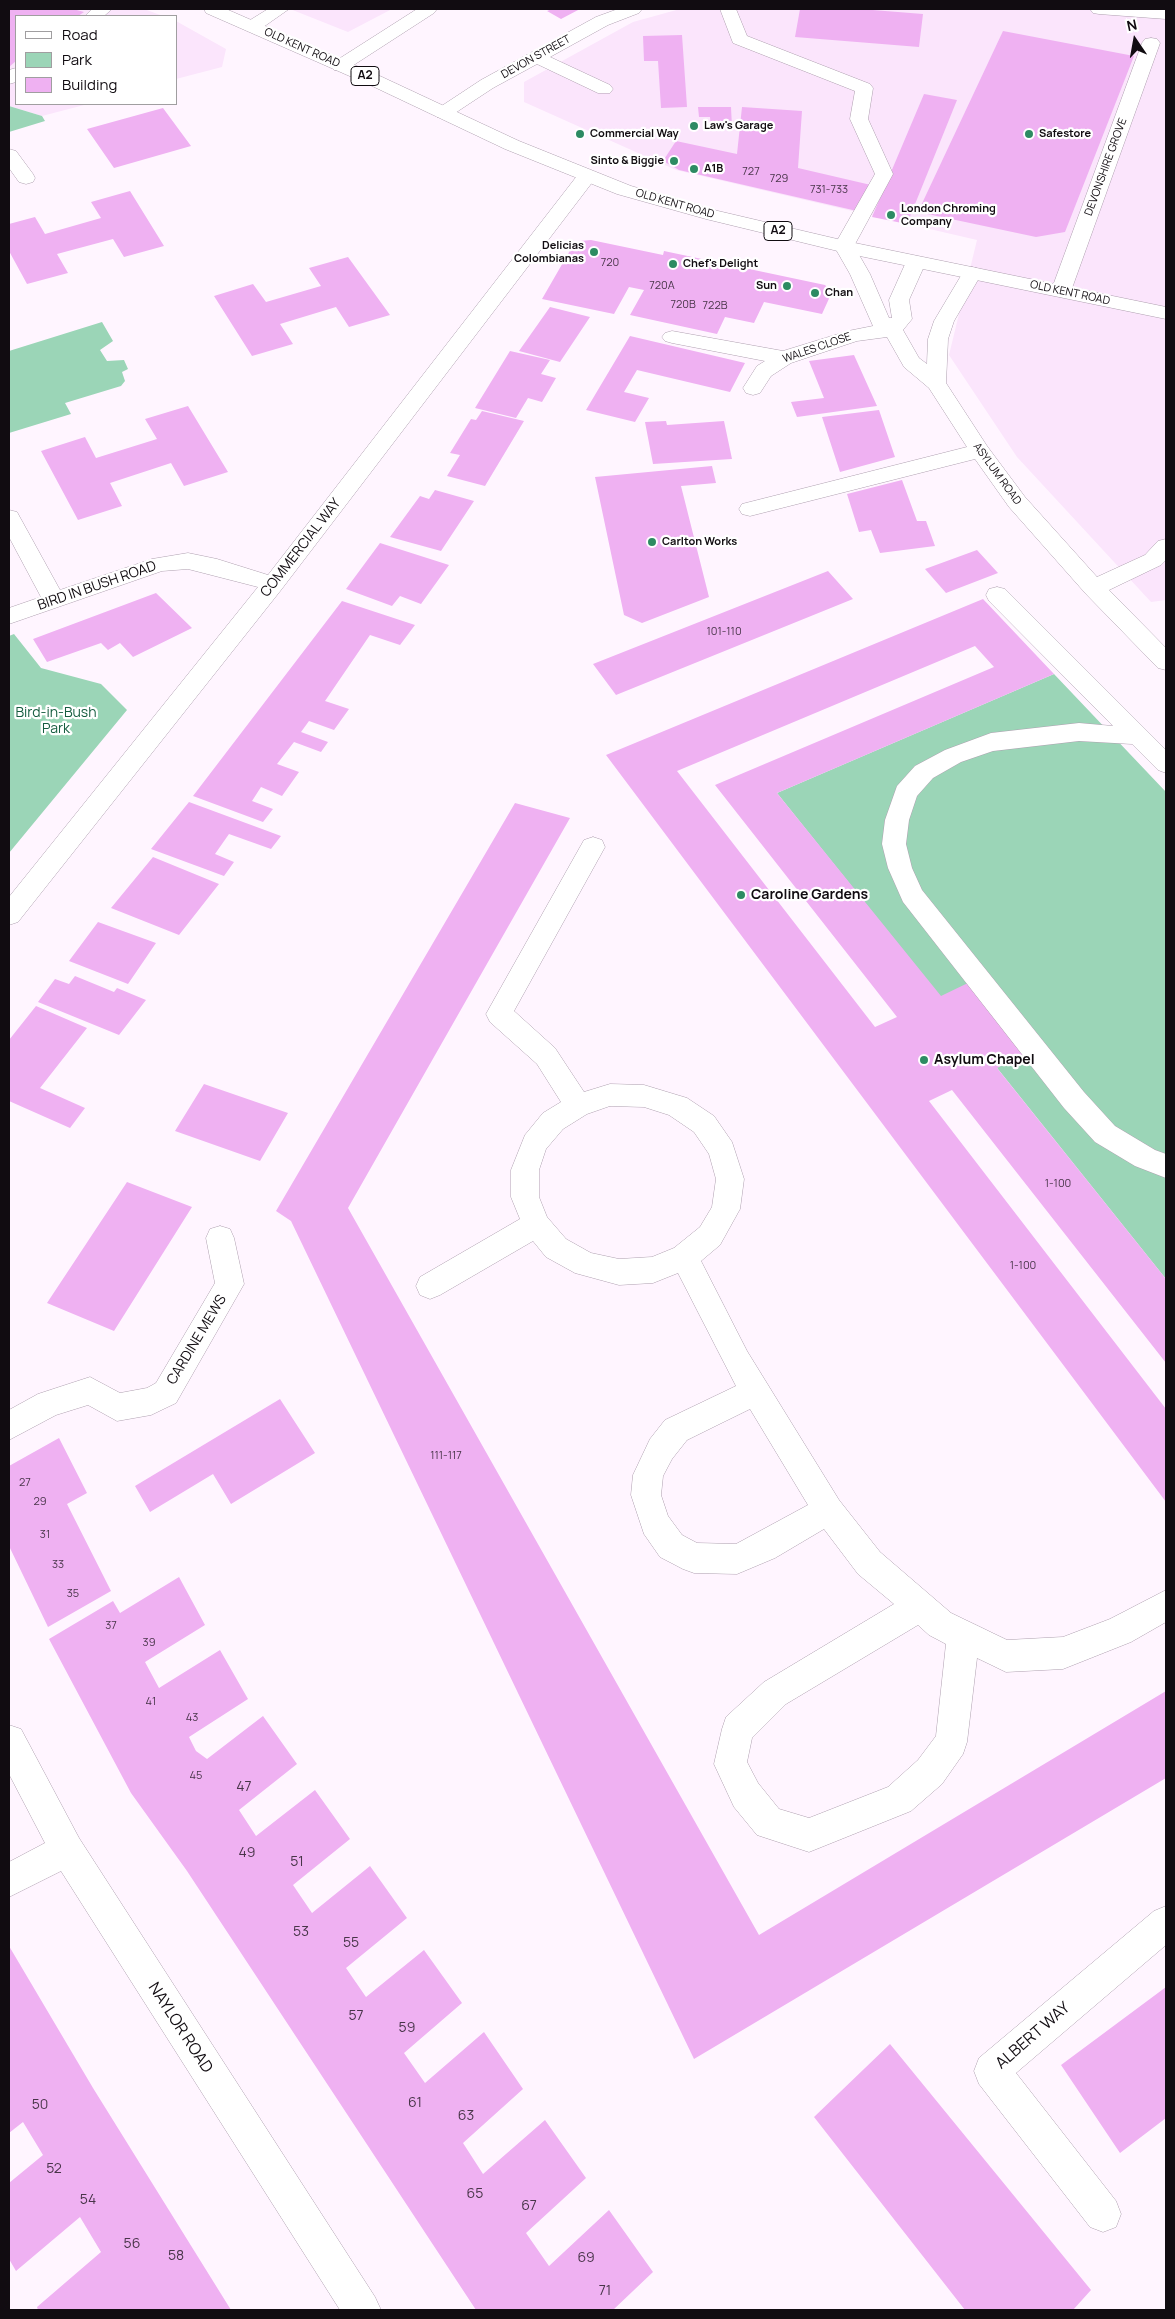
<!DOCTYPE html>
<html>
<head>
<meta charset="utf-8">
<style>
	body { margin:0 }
	#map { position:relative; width:1175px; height:2319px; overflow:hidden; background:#fff5ff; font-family:Manrope,sans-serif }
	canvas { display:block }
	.frame { position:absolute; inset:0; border:10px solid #110c11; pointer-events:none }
	.legend { position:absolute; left:15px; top:15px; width:162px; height:90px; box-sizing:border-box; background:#fff; border:1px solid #a09ea0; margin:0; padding:6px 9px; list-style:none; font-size:15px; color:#110c11 }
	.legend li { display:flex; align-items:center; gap:10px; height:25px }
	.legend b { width:25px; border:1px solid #a09ea0 }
	.north { position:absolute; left:1110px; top:15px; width:50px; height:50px; -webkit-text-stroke:4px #fff; paint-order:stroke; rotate:348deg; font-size:14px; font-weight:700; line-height:20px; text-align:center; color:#110c11 }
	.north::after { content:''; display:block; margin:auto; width:18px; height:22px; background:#110c11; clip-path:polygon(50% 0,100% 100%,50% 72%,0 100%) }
</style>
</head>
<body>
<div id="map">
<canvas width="1175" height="2319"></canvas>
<div class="frame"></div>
<ul class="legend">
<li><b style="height:6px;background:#fff"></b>Road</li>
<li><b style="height:14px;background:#9bd5b7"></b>Park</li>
<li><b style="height:14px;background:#efb1f2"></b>Building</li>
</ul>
<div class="north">N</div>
</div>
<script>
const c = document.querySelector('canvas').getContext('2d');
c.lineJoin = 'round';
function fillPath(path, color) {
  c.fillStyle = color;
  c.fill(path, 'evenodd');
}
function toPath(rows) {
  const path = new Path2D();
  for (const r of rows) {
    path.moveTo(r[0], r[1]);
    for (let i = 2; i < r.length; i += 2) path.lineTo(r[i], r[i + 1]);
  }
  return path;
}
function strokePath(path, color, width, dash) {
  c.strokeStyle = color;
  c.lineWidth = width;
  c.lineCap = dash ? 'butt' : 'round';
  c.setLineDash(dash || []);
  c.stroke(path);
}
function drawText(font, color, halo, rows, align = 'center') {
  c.font = font + ' Manrope,sans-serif';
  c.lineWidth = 4.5;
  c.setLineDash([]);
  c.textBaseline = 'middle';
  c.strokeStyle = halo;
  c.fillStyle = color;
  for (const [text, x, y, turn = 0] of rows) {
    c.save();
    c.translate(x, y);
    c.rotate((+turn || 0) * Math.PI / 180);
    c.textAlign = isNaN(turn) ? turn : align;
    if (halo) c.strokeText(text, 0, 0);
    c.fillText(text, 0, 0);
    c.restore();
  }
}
const built = toPath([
	[9,9,144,9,163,16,16,16,16,104,88,104,42,116,9,106],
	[290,9,392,9,348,32],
	[680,9,1166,9,1166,600,1151,602,1017,457,949,355,977,240,676,170,524,102,524,82,633,22],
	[176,21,226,49,222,67,176,79]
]);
const green = toPath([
	[9,106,42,116,45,121,9,132],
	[102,322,113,341,100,350,107,361,124,360,128,369,122,372,125,381,121,386,65,403,71,414,9,433,9,351],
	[14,634,41,668,101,684,127,710,9,853,9,636],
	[1054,674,1166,792,1166,1279,777,793]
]);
const building = toPath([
	[9,9,73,9,84,12,78,16,16,16,16,61,9,67],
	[552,9,580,9,561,19,547,11],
	[800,9,860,9,923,14,919,47,795,37],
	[1003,31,1134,56,1065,232,1036,237,918,212],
	[682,35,687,107,661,108,658,61,644,61,643,36],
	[924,94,957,100,907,224,872,217],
	[698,107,731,107,732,127,711,128,710,117,699,117],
	[742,107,802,111,798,168,871,185,857,211,679,170,663,161,676,141,737,154],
	[163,108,191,146,114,168,87,129],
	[130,191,164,246,124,257,113,239,57,254,68,273,27,284,9,251,9,224,35,217,45,234,101,218,91,202],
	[591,240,663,255,664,251,825,285,832,292,822,314,764,302,754,323,725,317,717,334,630,315,644,290,629,287,614,314,542,299,572,247,580,241],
	[348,257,390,315,349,327,336,307,280,324,293,344,252,356,214,296,253,284,266,302,321,286,309,268],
	[550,307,590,317,560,362,519,351],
	[630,336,745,363,730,392,637,370,624,392,649,398,635,422,586,410],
	[510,351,550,360,541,374,556,378,542,402,528,398,516,418,475,408],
	[854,355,877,406,797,417,791,402,824,398,809,361],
	[188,406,228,472,184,486,171,463,110,483,122,506,78,520,41,451,85,437,96,458,157,439,145,419],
	[879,410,895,457,840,472,822,417],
	[482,411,524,421,485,486,447,476,460,455,450,453,471,419,476,420],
	[666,421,667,425,724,421,732,459,653,464,645,422],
	[712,466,716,483,681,486,709,597,642,623,624,615,595,477],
	[902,480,917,521,926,521,935,546,880,553,871,530,859,532,847,494],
	[435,490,474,501,441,551,390,537,420,496,429,499],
	[380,543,449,565,421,604,400,596,392,606,346,589],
	[977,550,998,573,946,593,925,569],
	[828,571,853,599,616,695,593,664],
	[156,593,192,628,133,657,120,643,108,650,101,643,47,662,33,639],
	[983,599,1054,674,777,793,941,996,970,982,1028,1053,997,1068,1166,1279,1166,1363,952,1090,929,1101,1166,1409,1166,1502,606,755],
	[975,646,994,667,715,785,897,1017,875,1027,677,771],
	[342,601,415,625,400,645,370,635,325,701,349,709,334,730,309,721,301,732,328,742,321,752,294,742,277,764,299,772,282,796,261,787,252,801,273,809,263,822,193,796],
	[189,802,281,836,271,849,229,834,215,854,234,862,224,876,151,849],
	[515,803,570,818,348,1208,759,1935,1166,1691,1166,1778,694,2059,291,1221,276,1211],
	[153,857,219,884,179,935,111,908],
	[98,922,156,943,128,984,69,961],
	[75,976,114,992,117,988,146,1000,119,1035,38,1002,55,979,69,984],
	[36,1006,87,1028,40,1088,85,1108,70,1128,9,1101,9,1040],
	[204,1084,288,1113,260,1161,175,1131],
	[127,1182,192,1207,114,1331,47,1303],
	[280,1399,315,1453,231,1504,213,1474,150,1512,135,1486],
	[59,1438,87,1493,67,1504,111,1591,48,1627,9,1546,9,1466],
	[179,1577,205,1625,145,1662,159,1688,220,1650,248,1699,189,1737,196,1751,207,1759,263,1716,297,1764,239,1810,256,1836,315,1790,350,1839,293,1885,312,1913,370,1866,407,1918,346,1968,366,1997,424,1950,462,2003,404,2053,425,2083,484,2032,523,2089,463,2143,483,2174,545,2120,586,2178,526,2233,549,2266,609,2210,653,2272,613,2310,476,2310,187,1871,131,1793,49,1639,113,1601,120,1613],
	[9,1946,93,2088,231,2310,38,2310,37,2307,101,2252,80,2217,16,2271,9,2259,9,2183,43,2155,23,2122,9,2133],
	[1166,1987,1166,2118,1120,2153,1061,2065],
	[890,2044,1091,2290,1073,2310,965,2310,814,2117]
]);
const minor = toPath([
	[92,9,112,9,104,16,85,16,92,9],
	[268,9,289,9,259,30,247,30,244,26,247,22,268,9],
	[417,9,437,9,434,13,346,70,334,70,331,66,334,62,417,9],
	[618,9,642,9,639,13,608,25,550,57,610,85,613,89,610,93,598,93,537,64,493,88,449,117,437,117,434,113,437,109,481,80,596,17,618,9],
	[720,9,736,9,747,36,870,84,873,88,868,119,893,174,854,246,870,274,889,318,892,318,889,300,906,262,909,258,916,256,923,258,926,262,909,300,912,319,903,330,919,358,927,364,928,339,934,321,965,269,972,267,979,269,982,273,954,321,948,339,946,383,987,446,1025,497,1097,577,1145,555,1158,541,1166,539,1166,560,1161,565,1109,590,1166,648,1166,670,1158,668,1086,594,1009,507,975,459,750,516,742,514,739,509,742,504,967,447,929,388,904,367,887,337,857,341,791,363,771,376,760,393,753,395,746,393,743,388,757,366,765,361,672,343,665,341,662,337,665,333,672,331,783,351,848,331,873,326,850,274,834,246,875,174,850,119,855,91,733,43,720,9],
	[1090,9,1166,9,1166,19,1099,14,1093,13,1090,9],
	[1151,38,1157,39,1160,43,1071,291,1068,295,1061,297,1054,295,1051,291,1142,43,1145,39,1151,38],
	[16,68,16,82,9,84,9,70,16,68],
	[9,149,16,151,33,174,35,178,33,182,26,184,19,182,9,168,9,149],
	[587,170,594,172,596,176,594,180,281,590,18,922,9,925,9,897,258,587,188,569,162,571,9,624,9,608,41,597,9,537,9,510,17,512,60,590,152,559,188,553,217,559,268,575,580,172,587,170],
	[997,587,1005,589,1166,750,1166,773,1158,770,1132,744,1079,741,993,751,961,762,933,778,917,796,909,820,906,844,912,868,922,890,1084,1092,1115,1126,1155,1150,1166,1154,1166,1178,1135,1166,1095,1142,1064,1108,903,902,888,868,882,844,885,820,897,786,915,766,945,750,991,733,1079,723,1113,726,989,601,986,595,989,589,997,587],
	[593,837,602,840,605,847,514,1011,555,1048,584,1092,610,1084,644,1085,677,1095,687,1098,714,1116,732,1142,744,1179,740,1209,720,1245,701,1261,747,1351,839,1500,880,1552,951,1613,1007,1640,1063,1637,1110,1619,1166,1590,1166,1622,1131,1642,1063,1669,1006,1672,977,1658,967,1742,963,1754,942,1784,911,1811,809,1852,757,1835,734,1807,714,1764,722,1729,726,1717,764,1682,894,1604,858,1574,824,1529,775,1558,737,1574,694,1573,683,1569,660,1557,644,1534,631,1495,633,1475,650,1439,665,1420,736,1386,678,1273,653,1283,619,1285,575,1273,546,1257,533,1241,440,1295,430,1299,420,1295,416,1286,420,1277,520,1219,511,1197,511,1170,525,1135,543,1113,561,1102,537,1064,490,1022,486,1014,584,840,593,837],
	[610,1106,644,1107,669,1115,694,1132,709,1154,716,1179,712,1207,700,1227,674,1248,652,1257,619,1259,591,1253,566,1239,547,1217,539,1197,539,1170,546,1149,563,1129,587,1114,610,1106],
	[750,1409,808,1505,736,1544,697,1543,682,1535,668,1516,661,1495,663,1476,672,1459,687,1440,750,1409],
	[918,1625,929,1635,946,1644,936,1736,918,1760,888,1787,809,1818,779,1809,758,1783,747,1762,752,1738,786,1704,918,1625],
	[220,1226,230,1229,234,1238,244,1284,176,1403,151,1415,117,1421,88,1405,56,1415,9,1440,9,1410,38,1394,90,1377,120,1393,147,1388,156,1383,215,1283,206,1238,210,1229,220,1226],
	[9,1725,21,1729,79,1838,375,2297,381,2310,340,2310,61,1871,9,1897,9,1862,45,1843,9,1774,9,1725],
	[1166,1906,1166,1945,1016,2073,1116,2201,1121,2214,1116,2227,1103,2232,1090,2227,979,2084,974,2071,979,2058,1154,1911,1166,1906]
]);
const highway = toPath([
	[204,9,226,9,382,77,519,141,631,186,718,211,850,242,1166,307,1166,319,850,254,706,219,617,194,505,149,370,85,206,13,204,9]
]);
const markers = [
	[694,126,5,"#2d8b63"],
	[580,134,5,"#2d8b63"],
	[1029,134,5,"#2d8b63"],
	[674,161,5,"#2d8b63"],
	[694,169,5,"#2d8b63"],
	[891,215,5,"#2d8b63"],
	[594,252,5,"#2d8b63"],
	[673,264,5,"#2d8b63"],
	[787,286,5,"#2d8b63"],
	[815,293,5,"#2d8b63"],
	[652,542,5,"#2d8b63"],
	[741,895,5,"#2d8b63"],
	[924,1060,5,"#2d8b63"]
];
const farStreetnames = [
	["OLD KENT ROAD",302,48,24],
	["DEVON STREET",536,57,-29],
	["DEVONSHIRE GROVE",1106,167,-70],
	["OLD KENT ROAD",675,204,16],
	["OLD KENT ROAD",1070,293,12],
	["WALES CLOSE",817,348,-19],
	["ASYLUM ROAD",997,474,54]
];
const farPoinames = [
	["Law's Garage",704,126],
	["Commercial Way",590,134],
	["Safestore",1039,134],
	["Sinto & Biggie",664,161,"right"],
	["A1B",704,169],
	["London Chroming",901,209],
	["Company",901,222],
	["Delicias",584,246,"right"],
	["Colombianas",584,259,"right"],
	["Chef's Delight",683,264],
	["Sun",777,286,"right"],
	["Chan",825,293],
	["Carlton Works",662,542]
];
const numberNames = [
	["727",751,172],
	["729",779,179],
	["731-733",829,190],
	["720",610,263],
	["720A",662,286],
	["720B",683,305],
	["722B",715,306],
	["101-110",724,632],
	["1-100",1058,1184],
	["1-100",1023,1266],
	["111-117",446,1456],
	["27",25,1483],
	["29",40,1502],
	["31",45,1535],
	["33",58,1565],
	["35",73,1594],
	["37",111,1626],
	["39",149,1643],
	["41",151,1702],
	["43",192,1718],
	["45",196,1776]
];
const shields = [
	[365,76,28],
	[778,231,28]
];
const shieldNames = [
	["A2",365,76],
	["A2",778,231]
];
const streetNames = [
	["COMMERCIAL WAY",301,548,-52],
	["BIRD IN BUSH ROAD",97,586,-19],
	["CARDINE MEWS",197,1340,-59]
];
const parkNames = [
	["Bird-in-Bush",56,713],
	["Park",56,729]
];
const poiNames = [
	["Caroline Gardens",751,895],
	["Asylum Chapel",934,1060]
];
const nearNumbernames = [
	["47",244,1787],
	["49",247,1853],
	["51",297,1862],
	["53",301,1932],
	["55",351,1943],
	["57",356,2016],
	["59",407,2028],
	["61",415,2103],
	["50",40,2105],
	["63",466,2116],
	["52",54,2169],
	["65",475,2194],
	["54",88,2200],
	["67",529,2206],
	["56",132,2244],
	["58",176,2256],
	["69",586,2258],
	["71",605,2291]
];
const nearStreetnames = [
	["NAYLOR ROAD",180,2028,57],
	["ALBERT WAY",1033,2036,-41]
];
fillPath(built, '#fbe5fc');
fillPath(green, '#9bd5b7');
fillPath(building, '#efb1f2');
strokePath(minor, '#afa0b0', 1);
strokePath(highway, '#afa0b0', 1);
fillPath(minor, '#fff');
fillPath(highway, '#fff');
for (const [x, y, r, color] of markers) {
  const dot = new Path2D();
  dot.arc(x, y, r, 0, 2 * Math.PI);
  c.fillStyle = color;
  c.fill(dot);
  strokePath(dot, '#fff', 2);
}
drawText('11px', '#110c11', '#fff', farStreetnames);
drawText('bold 11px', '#110c11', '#fff', farPoinames, 'left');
drawText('11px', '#483549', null, numberNames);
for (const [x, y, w] of shields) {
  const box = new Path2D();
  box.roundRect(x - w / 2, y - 9.5, w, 19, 4);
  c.fillStyle = '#fff';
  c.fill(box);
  strokePath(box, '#110c11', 1);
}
drawText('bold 12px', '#110c11', null, shieldNames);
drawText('14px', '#110c11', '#fff', streetNames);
drawText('14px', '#165d40', '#fff', parkNames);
drawText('bold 14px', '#110c11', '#fff', poiNames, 'left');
drawText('14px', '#483549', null, nearNumbernames);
drawText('16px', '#110c11', '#fff', nearStreetnames);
</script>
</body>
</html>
